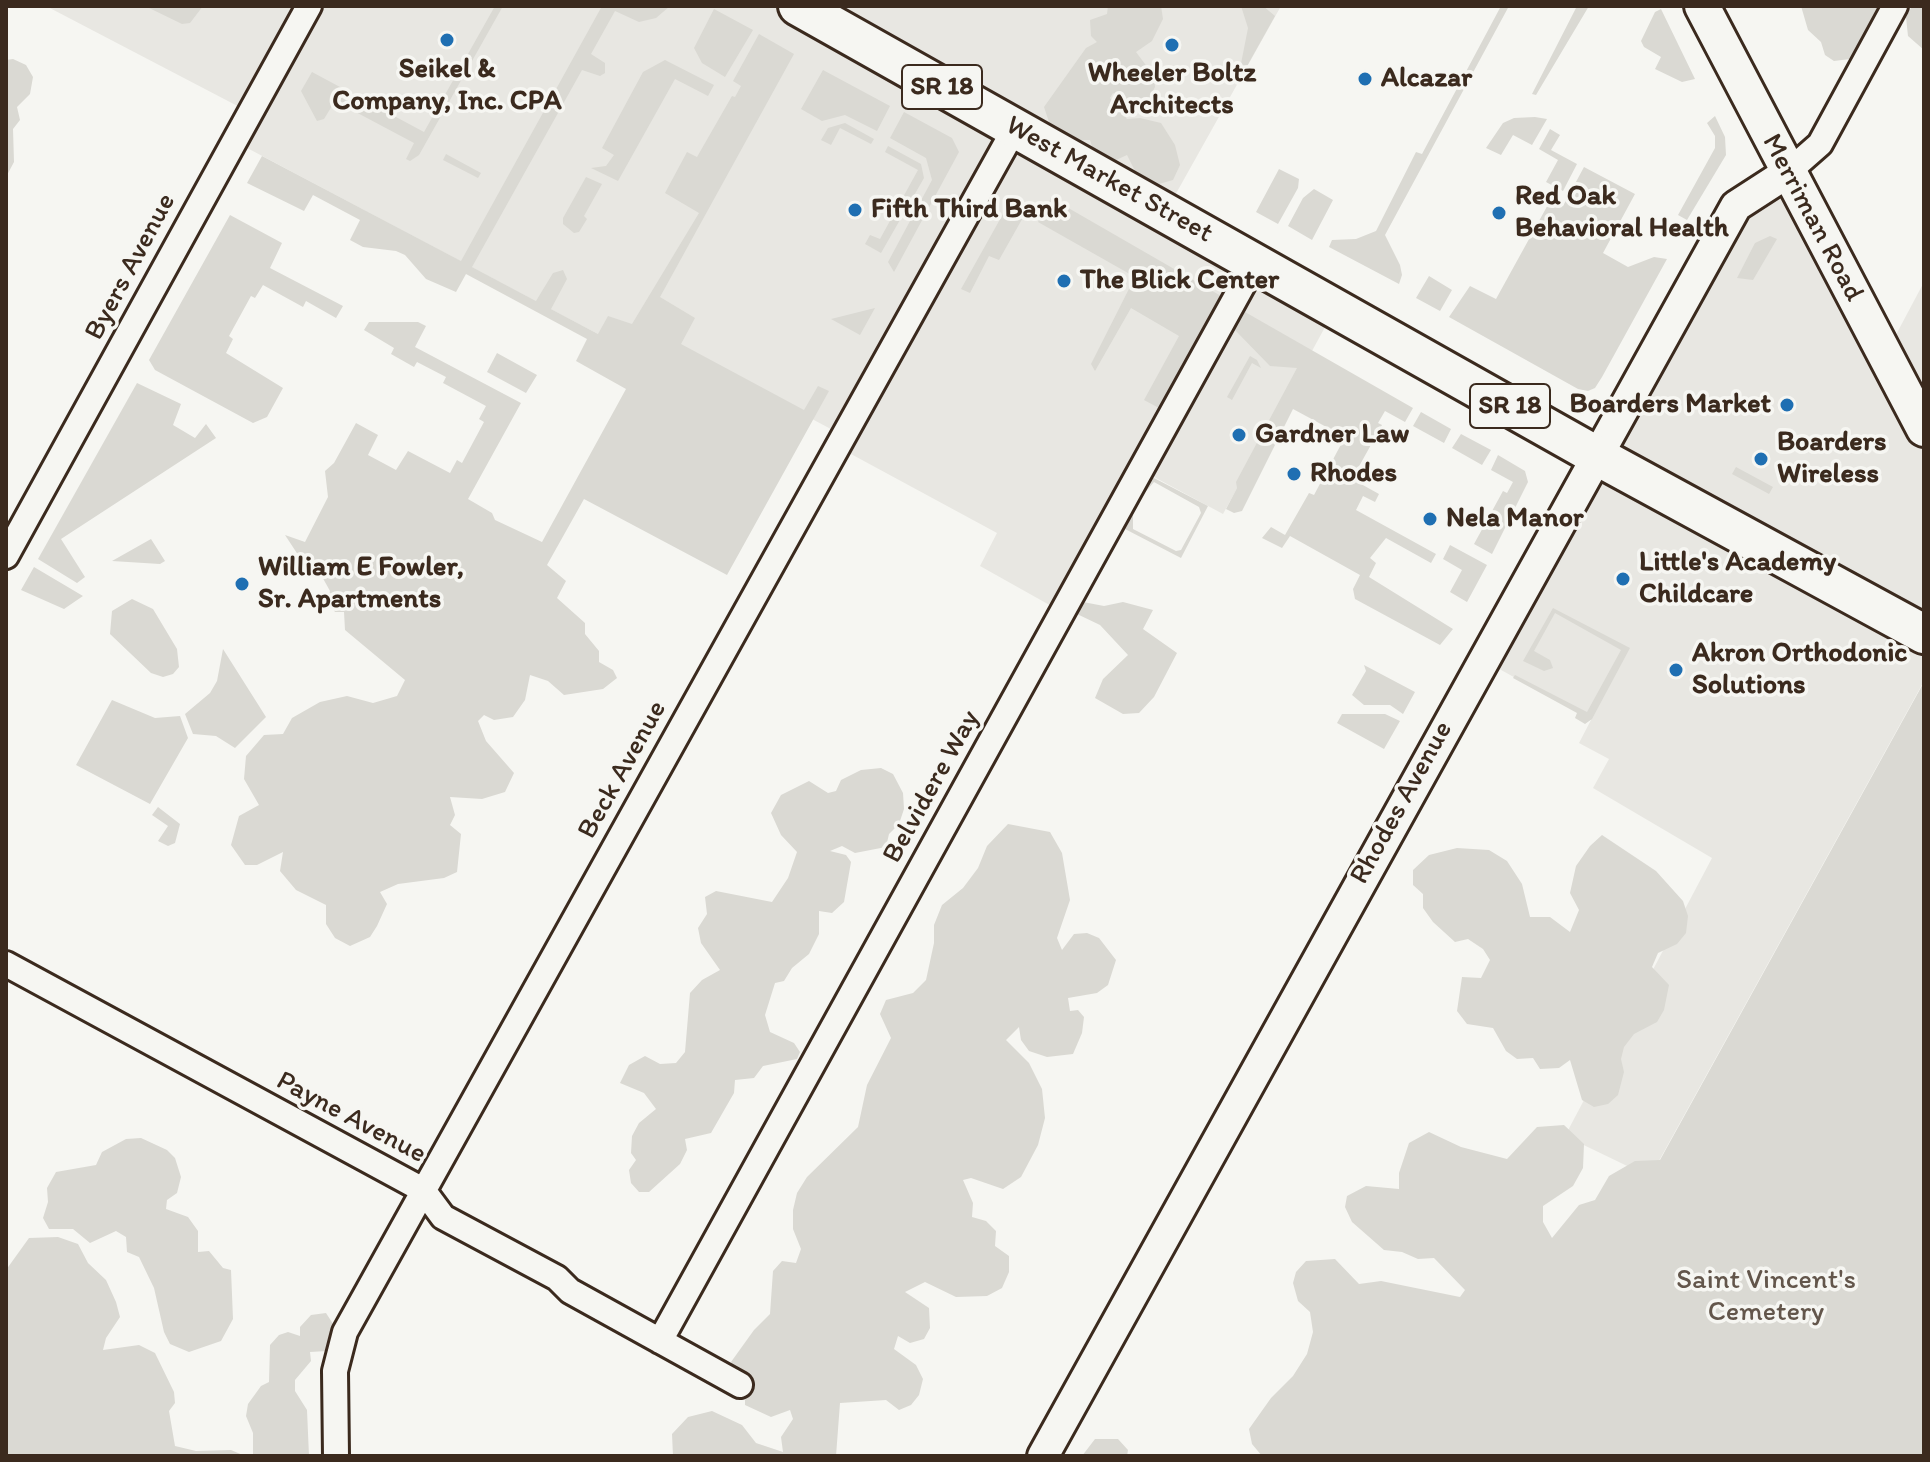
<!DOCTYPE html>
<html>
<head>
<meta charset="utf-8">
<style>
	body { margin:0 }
	#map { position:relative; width:1930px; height:1462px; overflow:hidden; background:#f6f6f2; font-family:Itim,sans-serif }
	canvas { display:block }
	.frame { position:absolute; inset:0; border:8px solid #3b2a1e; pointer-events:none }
</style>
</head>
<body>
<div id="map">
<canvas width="1930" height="1462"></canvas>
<div class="frame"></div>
</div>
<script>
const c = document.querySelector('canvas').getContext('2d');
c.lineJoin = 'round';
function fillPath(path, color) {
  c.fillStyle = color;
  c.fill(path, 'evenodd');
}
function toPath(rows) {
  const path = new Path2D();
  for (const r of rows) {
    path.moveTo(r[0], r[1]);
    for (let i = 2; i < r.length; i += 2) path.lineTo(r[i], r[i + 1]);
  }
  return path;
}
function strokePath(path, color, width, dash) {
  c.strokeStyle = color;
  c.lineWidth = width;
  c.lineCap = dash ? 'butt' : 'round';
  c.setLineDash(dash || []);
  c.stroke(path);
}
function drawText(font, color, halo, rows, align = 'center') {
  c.font = font + ' Itim,sans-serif';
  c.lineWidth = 7;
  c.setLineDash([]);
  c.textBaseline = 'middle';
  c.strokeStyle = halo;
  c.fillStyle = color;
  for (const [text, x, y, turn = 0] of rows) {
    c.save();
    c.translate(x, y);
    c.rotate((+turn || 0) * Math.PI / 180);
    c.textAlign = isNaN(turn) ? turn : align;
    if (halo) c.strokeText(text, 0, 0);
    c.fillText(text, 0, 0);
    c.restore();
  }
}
const built = toPath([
	[46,6,798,6,1336,307,1223,514,1141,470,1062,612,980,566,997,533,838,447,844,436,671,344,658,366,234,141,249,112],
	[805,6,1281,6,1169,206],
	[1783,186,1890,346,1924,282,1924,681,1650,1177,1565,1136,1712,858,1593,788,1609,759,1579,743,1591,720,1485,661,1614,447,1727,241]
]);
const green = toPath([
	[145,6,203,6,190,23,182,24],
	[495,6,503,6,419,155,410,161,406,159,414,143,335,101,324,119,317,121,301,91,312,72,424,132],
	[602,6,670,6,656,18,639,22,615,11,591,54,605,63,605,73,600,76,582,70,472,267,536,301,553,273,563,270,567,279,551,309,598,334,608,316,632,324,699,213,665,193,687,152,697,157,732,96,735,97,741,86,733,81,759,34,794,54,660,297,695,318,681,344,804,410,818,386,829,391,727,575,584,499,547,565,566,581,557,598,585,623,585,634,599,651,599,662,613,670,617,678,603,689,564,695,548,681,530,675,525,700,513,717,494,720,484,715,478,721,486,741,514,773,505,792,482,799,450,797,455,815,450,825,461,834,457,872,444,878,398,884,380,892,387,904,377,926,370,937,350,946,335,938,326,924,326,905,296,890,280,871,283,852,257,865,245,865,231,845,239,816,259,805,244,779,246,756,264,735,283,734,292,718,320,702,347,696,373,703,397,696,405,680,345,630,344,612,335,612,327,600,330,591,320,573,308,570,285,535,305,542,328,497,325,471,334,463,356,423,378,435,368,455,396,470,408,451,450,473,457,460,462,463,484,422,479,419,486,406,443,383,446,377,417,362,414,367,391,354,394,348,364,330,369,322,418,322,426,326,415,347,521,403,468,499,492,513,495,520,542,542,626,389,576,361,587,339,466,274,456,292,426,279,405,255,396,251,363,247,350,240,360,220,313,195,304,211,247,183,262,156,461,261],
	[1108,6,1161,6,1163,19,1152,41,1136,52,1154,76,1155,87,1148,101,1132,106,1113,93,1110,98,1127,119,1140,118,1161,123,1175,145,1180,165,1173,180,1159,184,1140,181,1127,155,1116,160,1093,150,1090,140,1077,140,1051,128,1044,107,1086,48,1097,42,1091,36,1090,20,1107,14],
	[1241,6,1263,6,1275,16,1237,84,1248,28],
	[1501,6,1509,6,1385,235,1400,265,1402,275,1399,284,1329,247,1332,240,1356,239,1376,231,1416,152,1422,154],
	[1577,6,1589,6,1536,95,1532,94],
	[1801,6,1895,6,1857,52,1850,59,1834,61,1825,55,1821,42,1808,30],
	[1912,6,1924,6,1924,50,1908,36,1906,17],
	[714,9,753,30,725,77,702,63,694,48],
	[1661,9,1695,79,1682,82,1655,69,1661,57,1644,47,1641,41,1655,12],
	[13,59,26,65,33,77,30,94,17,107,20,120,13,129,14,162,6,177,6,60],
	[665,60,714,85,708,96,675,79,618,181,591,168,606,166,614,155,602,148,643,72],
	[823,70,890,106,877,131,845,115,822,121,801,109],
	[904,112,952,138,959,152,894,272,888,262,932,180,926,158,890,138],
	[1715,116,1725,137,1726,155,1687,220,1678,215,1715,148,1715,136,1707,123],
	[1535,117,1547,119,1532,145,1513,135,1501,155,1486,148,1503,123,1514,118],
	[845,123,874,139,871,144,840,128,831,145,821,140,828,128],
	[1550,129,1560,135,1551,150,1577,164,1563,191,1546,182,1558,160,1539,149],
	[888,146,921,164,924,178,881,253,865,244,870,235,880,239,918,170,885,152],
	[446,154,481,173,478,178,443,160],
	[1584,167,1635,194,1603,253,1628,267,1654,257,1667,259,1602,377,1595,388,1588,391,1578,389,1449,317,1470,286,1496,299,1550,201,1563,206],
	[1279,169,1299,179,1298,188,1278,224,1256,212],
	[586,177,602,184,584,216,587,219,579,232,574,233,563,224,563,218],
	[1314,189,1333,200,1312,240,1288,226,1303,198],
	[1051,198,1221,296,1159,408,1144,400,1179,336,1131,308,1095,371,1091,364,1135,277,1038,222],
	[1008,205,1025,214,999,260,989,256,970,293,961,289],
	[230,215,282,243,270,268,343,306,336,318,306,301,303,307,263,285,255,298,251,296,229,336,233,339,226,353,283,388,267,417,253,423,155,370,149,360],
	[1770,236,1777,239,1753,280,1737,278,1755,243],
	[1429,276,1452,290,1440,311,1416,298],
	[875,308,860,335,831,319],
	[1245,312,1413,408,1405,422,1385,411,1378,423,1382,425,1352,479,1379,494,1375,502,1363,496,1356,510,1436,554,1431,563,1386,538,1370,558,1376,563,1369,577,1453,629,1440,645,1355,599,1353,589,1360,575,1290,536,1282,548,1262,538,1271,527,1285,535,1309,493,1314,495,1345,437,1293,409,1242,511,1234,513,1226,509,1237,488,1236,482,1297,368,1270,366,1235,330],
	[497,353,537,375,526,393,487,372],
	[1250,356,1257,360,1261,368,1252,363,1232,400,1227,397],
	[137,383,181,404,173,425,195,438,206,424,216,438,61,539,85,577,77,583,38,559],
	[1421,412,1451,429,1444,443,1413,426],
	[1461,434,1491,450,1482,465,1452,448],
	[1498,455,1525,471,1528,482,1492,554,1474,544,1503,491,1507,493,1513,482,1491,470],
	[1736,467,1773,487,1769,494,1732,474],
	[1152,477,1208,506,1181,558,1125,529,1133,513,1133,529,1176,551,1181,550,1201,513,1199,507,1154,482,1142,496],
	[151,539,165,561,160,564,112,561],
	[1450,545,1487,565,1467,602,1450,592,1462,570,1443,559],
	[34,567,83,596,64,609,21,590],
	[132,599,153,609,177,649,179,667,173,674,163,677,151,673,110,634,112,611],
	[1083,602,1104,606,1123,602,1153,610,1143,629,1177,653,1154,697,1139,713,1123,714,1095,698,1103,679,1128,655,1100,625,1077,614],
	[1553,608,1630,648,1592,719,1585,724,1575,718,1577,713,1513,678,1515,675,1587,712,1621,650,1555,613,1534,651,1550,660,1553,668,1544,671,1523,661],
	[223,649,266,717,235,748,216,736,193,734,185,714,210,693,217,681],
	[1364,665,1415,692,1403,714,1390,705,1364,705,1352,695,1366,671],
	[1924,682,1924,1456,1262,1456,1252,1444,1249,1429,1271,1398,1293,1376,1307,1354,1313,1332,1310,1312,1298,1301,1293,1283,1296,1272,1306,1261,1335,1259,1359,1284,1381,1281,1460,1297,1465,1290,1434,1258,1418,1259,1402,1252,1384,1250,1352,1222,1345,1207,1347,1196,1366,1186,1399,1189,1399,1173,1409,1143,1429,1132,1461,1147,1507,1159,1537,1127,1564,1125,1584,1144,1583,1168,1573,1186,1543,1206,1543,1222,1552,1238,1579,1205,1595,1200,1609,1176,1635,1161,1660,1160],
	[112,700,155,718,180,716,188,738,150,804,76,765],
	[1342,714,1385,714,1400,721,1384,749,1337,723],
	[881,768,893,774,903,793,904,809,899,824,889,834,886,847,855,853,842,846,830,851,846,855,851,862,844,902,832,913,819,911,819,934,809,954,792,968,784,981,775,983,765,1015,770,1032,794,1043,800,1052,797,1059,763,1066,754,1078,735,1080,734,1093,711,1133,685,1139,687,1150,680,1164,649,1192,639,1192,631,1183,629,1170,636,1160,631,1153,632,1136,639,1123,656,1109,644,1093,620,1083,629,1065,645,1056,660,1064,676,1063,685,1052,690,993,702,980,720,970,701,943,698,928,707,914,705,897,716,891,772,902,788,878,797,852,781,835,771,813,781,795,809,781,828,793,836,791,841,780,861,770],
	[158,807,180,824,175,843,168,846,158,841,168,826,152,815],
	[1008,824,1050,832,1062,853,1070,900,1057,938,1062,950,1074,934,1087,933,1099,938,1116,960,1108,985,1097,993,1068,998,1070,1011,1078,1010,1084,1017,1082,1033,1073,1054,1047,1057,1029,1051,1021,1040,1019,1027,1006,1040,1029,1063,1042,1089,1045,1118,1038,1145,1021,1177,1003,1189,971,1178,963,1180,973,1203,972,1217,986,1221,996,1231,995,1246,1009,1256,1009,1272,1002,1288,987,1296,956,1297,925,1282,905,1292,929,1308,930,1328,924,1339,910,1343,898,1336,894,1349,916,1365,923,1379,919,1395,911,1405,899,1410,886,1400,840,1403,836,1456,673,1456,672,1434,688,1417,712,1411,742,1425,756,1443,783,1452,781,1437,793,1419,790,1410,771,1417,745,1405,745,1393,731,1362,754,1330,770,1314,773,1271,782,1261,796,1263,801,1249,793,1229,793,1210,797,1193,807,1177,858,1127,867,1085,891,1038,880,1014,886,1000,913,993,926,980,934,943,934,925,942,905,963,888,978,868,987,846],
	[1602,835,1656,871,1683,901,1688,916,1686,933,1677,944,1658,953,1652,967,1669,985,1664,1010,1657,1022,1634,1034,1624,1047,1621,1059,1624,1072,1618,1095,1608,1104,1594,1107,1582,1100,1570,1060,1559,1068,1540,1069,1533,1058,1517,1059,1506,1051,1493,1028,1467,1024,1457,1011,1462,977,1481,978,1490,960,1483,949,1468,939,1455,942,1433,922,1423,908,1423,894,1413,885,1413,870,1429,855,1457,848,1489,850,1507,861,1522,884,1530,917,1550,917,1570,932,1579,910,1570,893,1576,866,1590,846],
	[141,1138,167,1150,175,1158,181,1177,177,1193,167,1200,166,1209,188,1217,198,1231,198,1252,209,1251,223,1268,231,1270,233,1319,221,1341,189,1352,170,1344,164,1332,154,1288,139,1257,127,1252,126,1237,116,1231,90,1243,73,1229,49,1229,43,1218,48,1202,47,1188,56,1172,96,1165,102,1152,126,1139],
	[58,1237,78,1244,88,1263,106,1280,116,1302,120,1317,106,1338,103,1350,139,1345,155,1353,174,1392,175,1403,169,1411,175,1446,196,1451,231,1450,245,1456,6,1456,6,1270,29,1238],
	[326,1313,335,1327,335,1338,327,1351,310,1352,311,1361,295,1380,295,1391,307,1410,309,1456,253,1456,253,1433,246,1416,248,1404,261,1386,269,1382,270,1345,279,1335,288,1332,300,1336,300,1327,311,1315],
	[1095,1439,1118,1439,1128,1450,1127,1456,1082,1456]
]);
const minor = toPath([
	[1787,173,1820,144,1895,6],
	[6,556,309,6],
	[6,964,423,1190,443,1217,557,1278,570,1291,740,1385],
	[660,1341,1256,261],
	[336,1456,335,1371,345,1332,1015,128]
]);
const tertiary = toPath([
	[1043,1456,1736,206,1787,173]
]);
const secondary = toPath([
	[1702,6,1924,429]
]);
const primary = toPath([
	[798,6,1597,456,1924,634]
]);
const markers = [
	[447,40,8,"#1f6fb2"],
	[1172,45,8,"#1f6fb2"],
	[1365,79,8,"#1f6fb2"],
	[855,210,8,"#1f6fb2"],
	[1499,213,8,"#1f6fb2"],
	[1064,281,8,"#1f6fb2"],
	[1787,405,8,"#1f6fb2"],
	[1239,435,8,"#1f6fb2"],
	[1761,459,8,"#1f6fb2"],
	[1294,474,8,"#1f6fb2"],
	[1430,519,8,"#1f6fb2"],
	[1623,579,8,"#1f6fb2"],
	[242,584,8,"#1f6fb2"],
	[1676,670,8,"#1f6fb2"]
];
const shields = [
	[942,87,80],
	[1510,406,80]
];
const shieldNames = [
	["SR 18",942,87],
	["SR 18",1510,406]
];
const poiNames = [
	["Seikel &",447,70,"center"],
	["Company, Inc. CPA",447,102,"center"],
	["Wheeler Boltz",1172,74,"center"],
	["Architects",1172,106,"center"],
	["Alcazar",1381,79],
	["Red Oak",1515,197],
	["Behavioral Health",1515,229],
	["Fifth Third Bank",871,210],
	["The Blick Center",1080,281],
	["Boarders Market",1771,405,"right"],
	["Gardner Law",1255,435],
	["Boarders",1777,443],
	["Wireless",1777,475],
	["Rhodes",1310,474],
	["Nela Manor",1446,519],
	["Little's Academy",1639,563],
	["Childcare",1639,595],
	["William E Fowler,",258,568],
	["Sr. Apartments",258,600],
	["Akron Orthodonic",1692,654],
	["Solutions",1692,686]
];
const streetNames = [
	["West Market Street",1109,180,29],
	["Merriman Road",1812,218,62],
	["Byers Avenue",131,267,-62],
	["Beck Avenue",623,770,-61],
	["Belvidere Way",932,787,-61],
	["Rhodes Avenue",1402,803,-61],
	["Payne Avenue",351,1118,28]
];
const parkNames = [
	["Saint Vincent's",1766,1281],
	["Cemetery",1766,1313]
];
fillPath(built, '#e8e7e2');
fillPath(green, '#dad9d3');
strokePath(minor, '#3b2a1e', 30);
strokePath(tertiary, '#3b2a1e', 36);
strokePath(secondary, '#3b2a1e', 40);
strokePath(primary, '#3b2a1e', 44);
strokePath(minor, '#f6f6f2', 24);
strokePath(tertiary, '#f6f6f2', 30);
strokePath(secondary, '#f6f6f2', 34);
strokePath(primary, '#f6f6f2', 38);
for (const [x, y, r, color] of markers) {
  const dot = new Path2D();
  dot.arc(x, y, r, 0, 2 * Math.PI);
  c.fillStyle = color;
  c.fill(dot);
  strokePath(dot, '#f6f6f2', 3);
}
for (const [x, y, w] of shields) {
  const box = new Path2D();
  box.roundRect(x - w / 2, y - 22, w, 44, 6);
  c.fillStyle = '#f6f6f2';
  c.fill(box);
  strokePath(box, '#3b2a1e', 2);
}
drawText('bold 26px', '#3b2a1e', null, shieldNames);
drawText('bold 28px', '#3b2a1e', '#f6f6f2', poiNames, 'left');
drawText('28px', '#3b2a1e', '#f6f6f2', streetNames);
drawText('28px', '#63564b', '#f6f6f2', parkNames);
</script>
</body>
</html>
